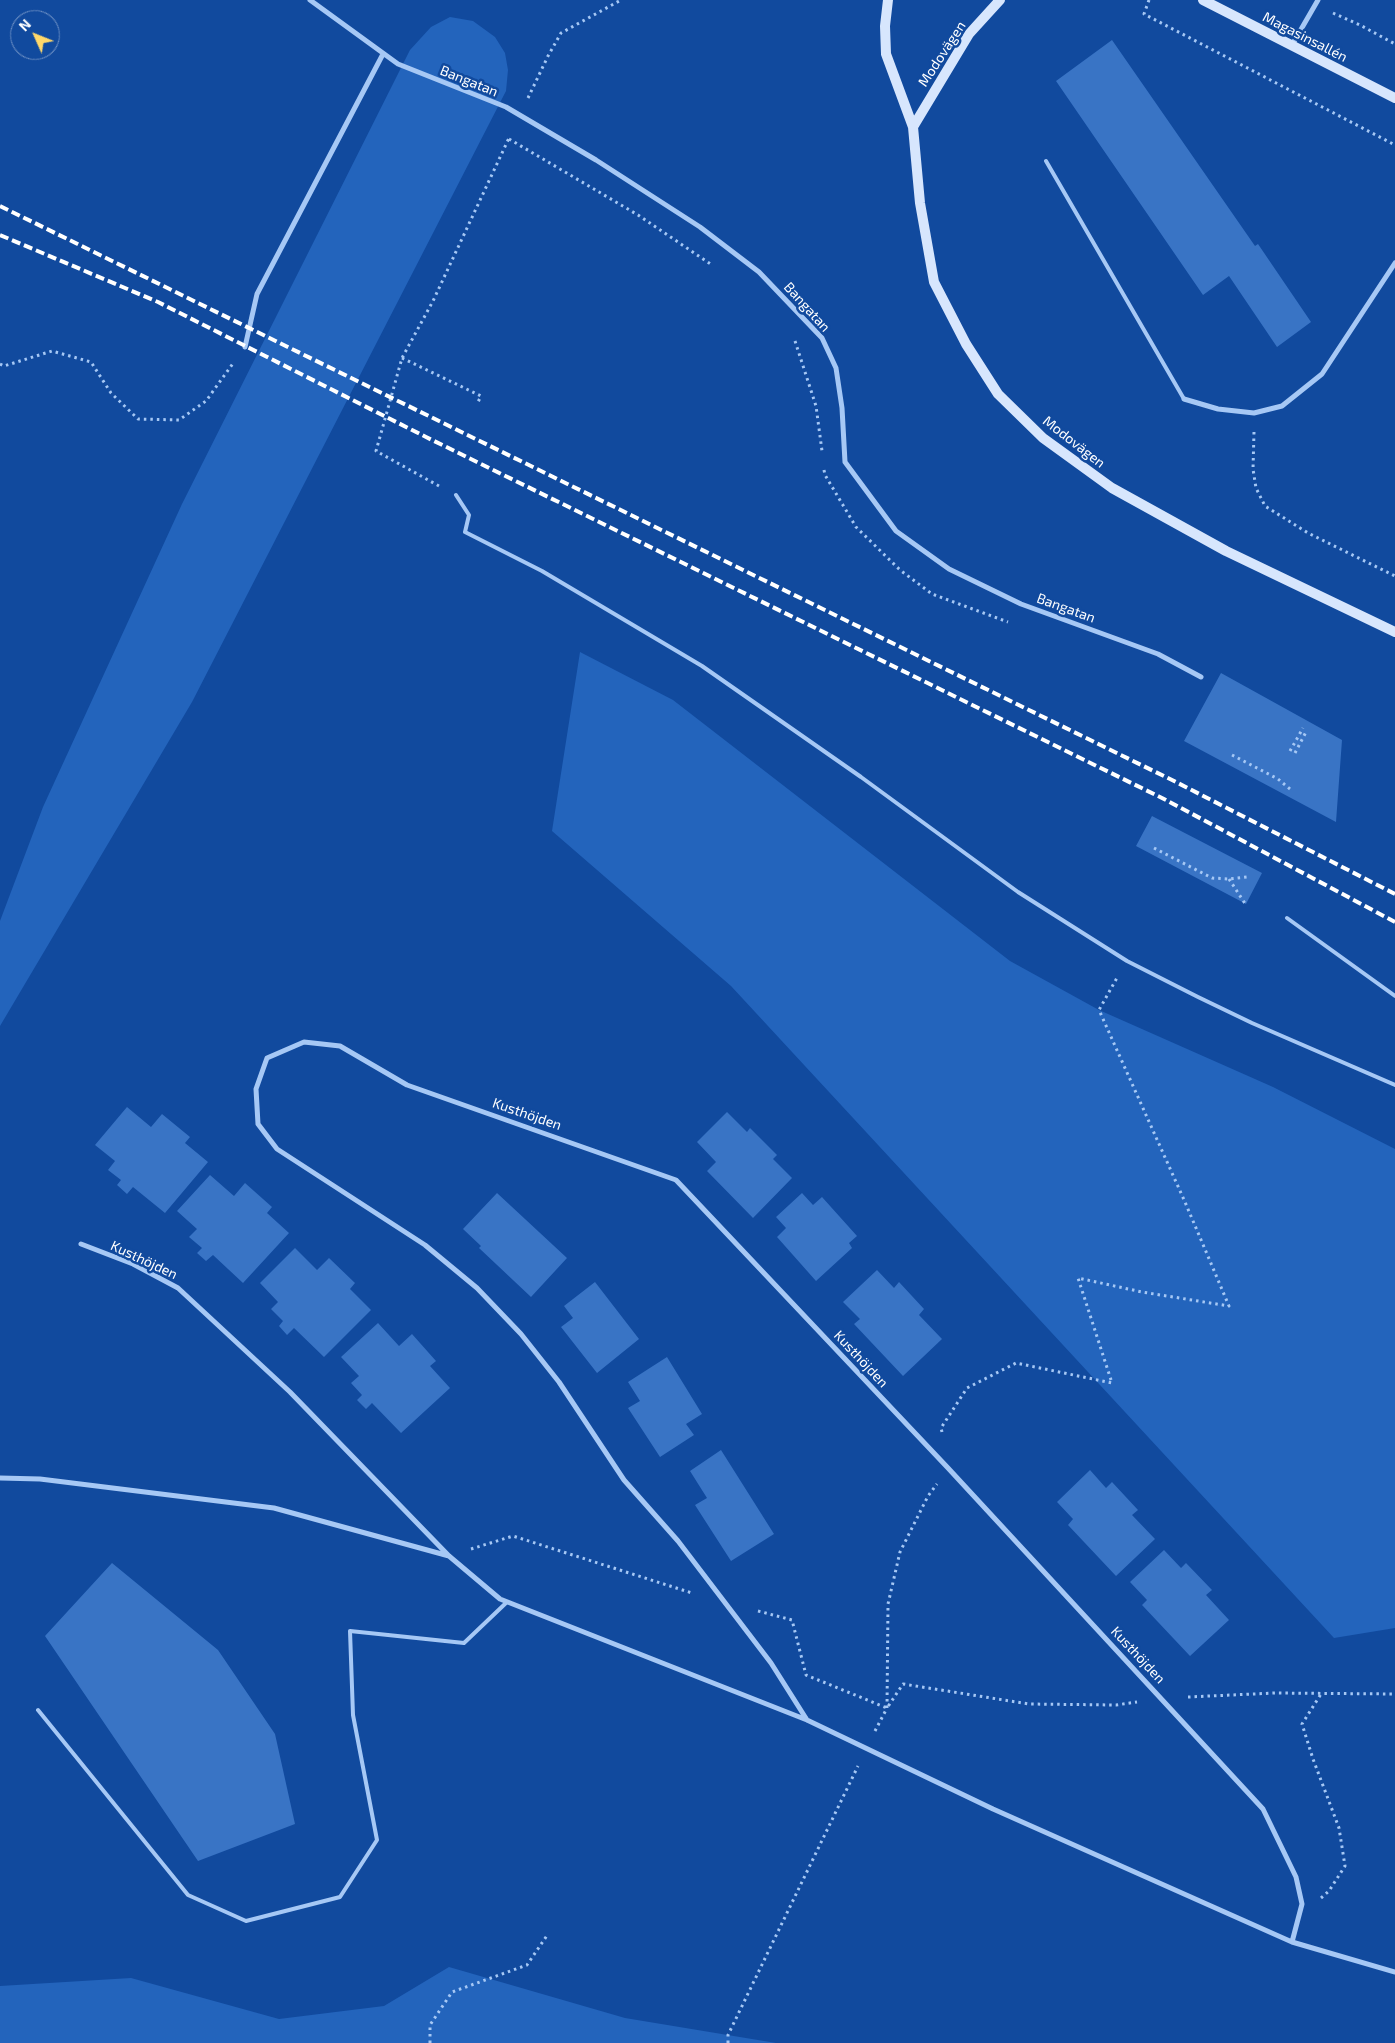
<!DOCTYPE html>
<html>
<head>
<meta charset="utf-8">
<style>
	body { margin:0 }
	#map { position:relative; width:1395px; height:2043px; overflow:hidden; background:#114a9e; font-family:"Exo 2",sans-serif }
	canvas { display:block }
	.north { position:absolute; left:10px; top:10px; width:50px; height:50px; box-sizing:border-box; background:#114a9e; border:1px solid #7092c5; border-radius:50%; rotate:314deg; font-size:14px; font-weight:700; line-height:20px; text-align:center; color:#fff }
	.north::after { content:''; display:block; margin:auto; width:18px; height:22px; background:#ffd86a; clip-path:polygon(50% 0,100% 100%,50% 72%,0 100%) }
</style>
</head>
<body>
<div id="map">
<canvas width="1395" height="2043"></canvas>
<div class="north">N</div>
</div>
<script>
const c = document.querySelector('canvas').getContext('2d');
c.lineJoin = 'round';
function fillPath(path, color) {
  c.fillStyle = color;
  c.fill(path, 'evenodd');
}
function toPath(rows) {
  const path = new Path2D();
  for (const r of rows) {
    path.moveTo(r[0], r[1]);
    for (let i = 2; i < r.length; i += 2) path.lineTo(r[i], r[i + 1]);
  }
  return path;
}
function strokePath(path, color, width, dash) {
  c.strokeStyle = color;
  c.lineWidth = width;
  c.lineCap = dash ? 'butt' : 'round';
  c.setLineDash(dash || []);
  c.stroke(path);
}
function drawText(font, color, halo, rows, align = 'center') {
  c.font = font + ' "Exo 2",sans-serif';
  c.lineWidth = 5;
  c.setLineDash([]);
  c.textBaseline = 'middle';
  c.strokeStyle = halo;
  c.fillStyle = color;
  for (const [text, x, y, turn = 0] of rows) {
    c.save();
    c.translate(x, y);
    c.rotate((+turn || 0) * Math.PI / 180);
    c.textAlign = isNaN(turn) ? turn : align;
    if (halo) c.strokeText(text, 0, 0);
    c.fillText(text, 0, 0);
    c.restore();
  }
}
const green = toPath([
	[450,17,473,21,495,37,505,53,508,70,506,91,192,702,0,1026,0,921,43,807,182,504,410,50,431,27],
	[580,652,673,700,1010,961,1099,1010,1273,1087,1395,1149,1395,1628,1334,1638,731,986,552,831],
	[449,1967,625,2018,776,2043,0,2043,0,1986,131,1978,279,2019,384,2006]
]);
const building = toPath([
	[1112,40,1255,246,1258,244,1311,322,1277,347,1229,276,1203,295,1056,81],
	[1221,673,1342,740,1336,822,1184,741],
	[1152,816,1262,873,1246,904,1136,846],
	[127,1107,151,1127,162,1114,190,1137,185,1143,208,1162,165,1213,133,1187,127,1194,117,1185,121,1180,108,1170,115,1161,95,1145],
	[727,1112,747,1132,750,1128,777,1155,773,1159,792,1178,753,1218,707,1171,716,1162,697,1142],
	[210,1175,234,1196,245,1183,272,1207,267,1213,289,1233,243,1283,213,1255,206,1261,197,1253,202,1248,189,1237,197,1229,177,1211],
	[497,1193,567,1258,531,1297,479,1248,481,1246,463,1229],
	[802,1193,813,1205,822,1197,857,1236,849,1243,852,1248,816,1281,777,1237,786,1228,776,1217],
	[295,1248,317,1270,329,1258,355,1283,350,1289,371,1310,324,1357,294,1328,287,1335,279,1326,283,1321,271,1309,278,1302,260,1283],
	[877,1270,894,1288,899,1282,924,1309,919,1315,942,1339,903,1376,854,1324,860,1319,843,1302],
	[595,1282,639,1339,597,1373,561,1327,573,1318,564,1306],
	[378,1323,399,1346,412,1334,436,1361,430,1366,450,1388,401,1433,372,1403,366,1409,357,1400,362,1395,351,1383,359,1376,341,1357],
	[667,1357,702,1414,686,1424,694,1435,660,1457,628,1408,640,1401,628,1382],
	[721,1450,774,1534,731,1561,695,1505,707,1498,690,1471],
	[1090,1470,1106,1488,1112,1482,1138,1510,1132,1515,1155,1539,1116,1576,1068,1525,1073,1519,1057,1502],
	[1164,1550,1181,1568,1186,1563,1212,1590,1206,1595,1229,1620,1190,1656,1142,1605,1147,1600,1130,1582],
	[112,1563,218,1650,275,1734,295,1824,198,1861,45,1636]
]);
const path = toPath([
	[1149,0,1144,14,1395,145],
	[1333,13,1360,25,1395,44],
	[528,98,548,56,561,33,621,0],
	[509,139,638,215,712,265],
	[795,341,816,406,822,451],
	[402,358,481,396,478,402],
	[0,364,4,366,52,351,91,362,111,393,138,419,179,420,206,401,234,362],
	[1254,432,1253,469,1256,488,1265,506,1308,533,1395,576],
	[824,470,825,475,856,527,900,570,932,594,1008,622],
	[439,486,376,451,402,358,433,301,509,138],
	[1290,751,1303,728],
	[1295,753,1307,730],
	[1232,755,1278,779,1290,789],
	[1154,848,1212,878,1229,879,1247,877],
	[1229,879,1246,905],
	[942,1432,941,1428,967,1388,1016,1363,1112,1383,1078,1278,1142,1292,1229,1306,1185,1202,1099,1010,1118,976],
	[471,1549,513,1536,692,1593],
	[758,1611,792,1620,806,1675,887,1708,903,1684,1029,1704,1116,1705,1137,1702],
	[1188,1697,1275,1693,1395,1694],
	[875,1731,887,1708,888,1604,900,1552,928,1496,937,1484],
	[1321,1898,1329,1891,1345,1866,1339,1828,1313,1759,1302,1724,1321,1694],
	[430,2043,430,2025,452,1992,527,1965,548,1934],
	[728,2043,728,2035,858,1766]
]);
const lane = toPath([
	[1046,161,1184,399],
	[456,495,469,515,465,532,542,571,702,666,861,777,1018,892,1127,961,1198,997,1252,1023,1395,1085],
	[1287,918,1395,996],
	[38,1710,188,1895,246,1921,340,1897,377,1840,353,1715,350,1631,464,1643,507,1602]
]);
const street = toPath([
	[310,0,398,64,506,107,596,160,700,227,759,272,822,338,836,368,842,408,845,462,896,531,949,569,1021,604,1158,654,1201,677],
	[1292,45,1318,0],
	[245,347,257,294,383,54],
	[1184,399,1218,409,1254,413,1282,406,1322,374,1395,263],
	[81,1244,133,1264,178,1288,290,1392,449,1556,500,1599,807,1720,993,1809,1292,1942,1395,1972],
	[0,1478,40,1479,274,1508,449,1556],
	[807,1720,771,1663,678,1541,624,1480,559,1382,521,1334,477,1288,425,1245,277,1149,258,1124,256,1089,267,1058,304,1042,340,1046,407,1085,676,1180,948,1468,1263,1809,1296,1877,1302,1904,1292,1942]
]);
const secondary = toPath([
	[888,0,885,26,886,54,913,127,920,203,934,282,966,344,998,394,1043,438,1112,488,1226,551,1395,632],
	[1203,0,1395,98],
	[913,127,969,34,1000,0]
]);
const rail = toPath([
	[0,206,1176,782,1395,894],
	[0,235,158,302,426,437,1166,800,1395,922]
]);
const streetNames = [
	["Magasinsallén",1305,37,27],
	["Modovägen",942,54,-57],
	["Bangatan",469,81,22],
	["Bangatan",807,307,48],
	["Modovägen",1074,442,38],
	["Bangatan",1066,608,20],
	["Kusthöjden",527,1114,19],
	["Kusthöjden",144,1260,25],
	["Kusthöjden",861,1359,47],
	["Kusthöjden",1138,1655,47]
];
fillPath(green, '#2364bc');
fillPath(building, '#3974c5');
strokePath(path, '#a6c8f5', 3, [2.5, 4]);
strokePath(lane, '#a6c8f5', 4);
strokePath(street, '#a6c8f5', 5);
strokePath(secondary, '#d7e6fd', 10);
strokePath(rail, '#fff', 4, [9, 4]);
drawText('14px', '#fff', '#114a9e', streetNames);
</script>
</body>
</html>
